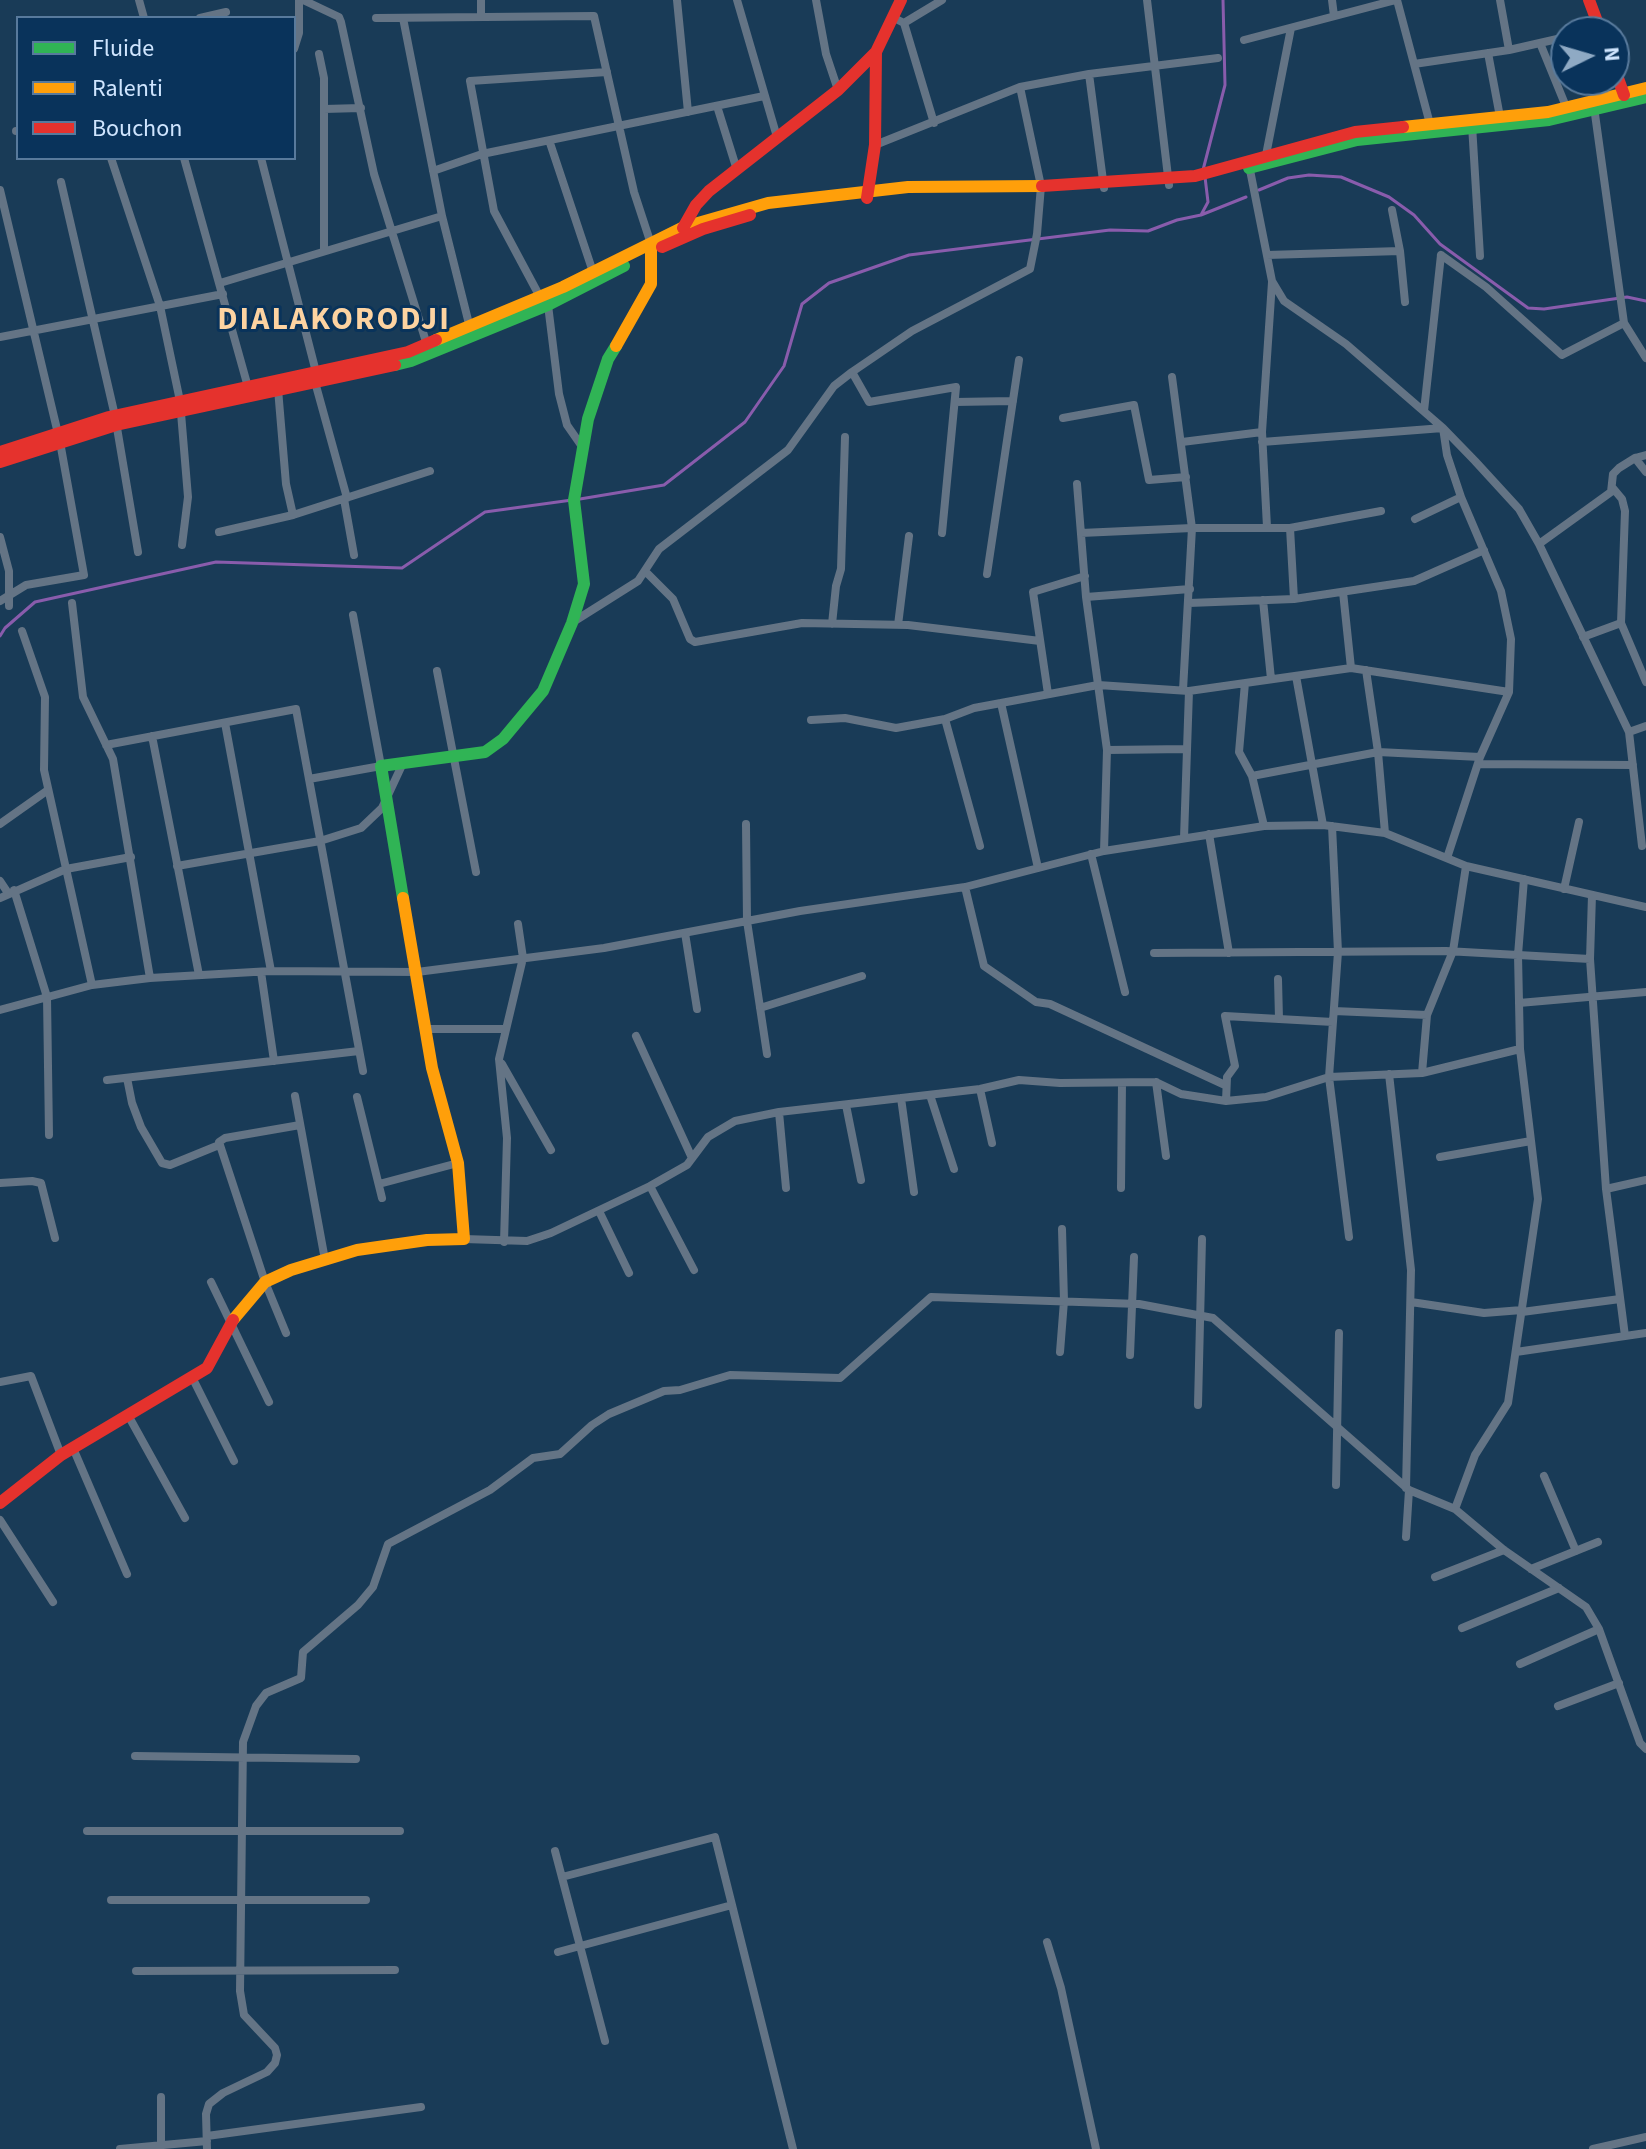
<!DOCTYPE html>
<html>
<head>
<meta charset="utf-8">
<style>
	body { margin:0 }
	#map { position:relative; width:1646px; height:2149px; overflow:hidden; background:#193b57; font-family:"Source Sans 3",sans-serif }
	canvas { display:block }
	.legend { position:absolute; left:16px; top:16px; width:280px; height:144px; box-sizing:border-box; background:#09335b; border:2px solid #587a9c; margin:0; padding:10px 14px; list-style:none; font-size:24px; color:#cfe5fe }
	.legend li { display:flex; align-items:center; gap:16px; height:40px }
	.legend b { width:40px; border:2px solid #587a9c }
	.north { position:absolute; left:1550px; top:16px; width:80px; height:80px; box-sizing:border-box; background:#09335b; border:2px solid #587a9c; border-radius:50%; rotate:85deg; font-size:22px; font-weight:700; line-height:32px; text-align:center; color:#cfe5fe }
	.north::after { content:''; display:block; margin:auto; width:28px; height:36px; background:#8faac4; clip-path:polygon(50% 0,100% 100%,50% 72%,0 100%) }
</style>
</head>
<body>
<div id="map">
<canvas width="1646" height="2149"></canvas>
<ul class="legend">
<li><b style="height:10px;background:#30b455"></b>Fluide</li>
<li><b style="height:10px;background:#ff9f0a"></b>Ralenti</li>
<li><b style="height:10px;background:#e5322d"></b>Bouchon</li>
</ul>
<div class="north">N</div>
</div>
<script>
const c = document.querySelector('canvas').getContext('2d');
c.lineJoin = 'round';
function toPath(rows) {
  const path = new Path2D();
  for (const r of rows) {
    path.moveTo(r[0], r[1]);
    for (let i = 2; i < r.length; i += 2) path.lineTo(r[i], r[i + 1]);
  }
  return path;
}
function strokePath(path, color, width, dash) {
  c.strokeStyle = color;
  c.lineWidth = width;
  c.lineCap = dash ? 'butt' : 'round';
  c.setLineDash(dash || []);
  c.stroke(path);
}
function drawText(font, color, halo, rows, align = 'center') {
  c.font = font + ' "Source Sans 3",sans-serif';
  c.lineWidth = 6;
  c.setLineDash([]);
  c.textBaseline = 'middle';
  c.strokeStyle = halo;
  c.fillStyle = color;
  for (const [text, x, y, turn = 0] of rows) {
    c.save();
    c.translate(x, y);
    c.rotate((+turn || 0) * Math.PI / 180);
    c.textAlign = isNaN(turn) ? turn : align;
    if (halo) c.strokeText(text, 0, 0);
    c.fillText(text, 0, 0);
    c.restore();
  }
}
const stream = toPath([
	[1203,170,1225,85,1223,0],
	[1259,190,1288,178,1309,175,1341,177,1389,197,1414,215,1440,244,1528,308,1544,309,1627,297,1646,301],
	[1201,215,1208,202,1205,177],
	[580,499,664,485,745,422,784,366,802,304,829,283,909,255,1110,230,1148,231,1177,220,1201,215,1246,197],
	[0,636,5,628,35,602,216,562,402,568,485,512,572,500]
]);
const street = toPath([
	[139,0,144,18],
	[303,0,339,17,341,22,374,174,427,345],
	[677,0,688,112],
	[737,0,777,137],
	[816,0,826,54,838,90],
	[1147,0,1169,185],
	[1332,0,1334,16],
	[1397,0,1430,124],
	[1500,0,1509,50],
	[481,17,481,0],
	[200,18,226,12],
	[376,18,594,16,634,192,651,244],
	[403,18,442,216,470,328],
	[894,18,904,23,934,123],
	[904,23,942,0],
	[1244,40,1396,0],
	[1540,43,1567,109],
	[294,49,299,33,299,0],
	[1488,53,1500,117],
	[319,54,324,78,324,251],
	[1414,64,1509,50,1566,37],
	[1089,74,1104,188],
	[717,106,737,170],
	[1594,107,1624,323,1646,358],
	[324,109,361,108],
	[1472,125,1480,256],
	[16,131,18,131],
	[549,140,593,272],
	[875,145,1020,87,1089,74,1218,58],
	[111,158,160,306,180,401,188,497,182,545],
	[184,158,248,387],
	[261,158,316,372],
	[1267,160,1266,155,1291,28],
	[1249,165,1272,281,1284,301,1346,344,1443,428,1447,455,1461,497,1501,591,1511,639,1509,692,1480,757,1447,858],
	[433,171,482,154,764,96],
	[61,182,115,416,138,552],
	[0,190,60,442,84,575,26,585,0,601],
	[1392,210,1400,251,1405,302],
	[1267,255,1400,251],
	[1441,255,1486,287,1562,355,1624,323],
	[220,283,442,216],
	[540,297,494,211,470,81,607,72],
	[548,305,559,394,567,425,583,448],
	[0,337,223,294],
	[852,372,869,402,956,387,942,533],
	[1172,377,1192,528,1183,690],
	[315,382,347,498],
	[278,389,286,484,293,515],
	[955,402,1013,401],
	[1424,411,1441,255],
	[1063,418,1134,405,1149,480,1186,477],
	[1182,442,1262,432],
	[1262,442,1443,428,1475,461,1519,509,1539,544,1629,732,1642,846],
	[1635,458,1646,472],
	[1077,484,1086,597,1107,750,1104,851],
	[1612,487,1622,499,1625,511,1621,623,1646,682],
	[344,499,354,555],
	[1415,519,1461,497],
	[1267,527,1262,432,1272,282],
	[1290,528,1294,599],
	[219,532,293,515,430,471],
	[1081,533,1192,528,1290,528,1381,511],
	[0,537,9,571,9,606],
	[1539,544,1611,492,1613,474,1619,468,1635,458,1646,455],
	[646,572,673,599,690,639,695,642,802,623,908,625,1040,641],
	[987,574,1019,360],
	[1343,592,1351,668],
	[1086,597,1190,589],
	[1263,600,1271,679],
	[72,603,83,697,113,759,150,978],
	[1189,603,1294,599,1414,581,1484,550],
	[573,622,638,581,659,549,788,450,834,386,852,372,912,331,1030,269,1037,234,1041,186,1020,87],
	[832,624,836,586,841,569,845,437],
	[898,625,909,536],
	[22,631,45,697,44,770,92,985],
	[1583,637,1621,623],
	[1366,670,1378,752,1385,833],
	[437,671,476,872],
	[1296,676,1323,825],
	[1245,683,1239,752,1252,776,1264,826],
	[1048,694,1033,592,1085,576],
	[1001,703,1038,868],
	[945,719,980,846],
	[811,720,845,718,896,728,945,719,974,708,1098,685,1189,691,1351,668,1509,692],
	[225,723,271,971],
	[1629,732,1646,726],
	[152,736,199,975],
	[106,745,296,709,363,1071],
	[1107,750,1187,749],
	[1478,764,1633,765],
	[1252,776,1378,752,1480,757],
	[309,779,381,766,353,615],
	[0,824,48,790],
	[746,824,747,921,767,1054],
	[1332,826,1338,952,1329,1077,1349,1237],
	[1209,834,1229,953],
	[1184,838,1189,691],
	[1091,854,1125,992],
	[177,866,320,841,361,828,382,808,403,763],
	[0,881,8,893],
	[965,887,984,966,1036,1002,1050,1004,1225,1085],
	[1564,889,1579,822],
	[14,890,47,997,49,1135],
	[1592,895,1590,959,1606,1189,1625,1336],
	[0,898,66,869,131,857],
	[685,933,697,1009],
	[1154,953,1446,951,1590,959],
	[261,972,274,1061],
	[1278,979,1279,1019],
	[1519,1003,1646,992],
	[760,1008,862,976],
	[0,1010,92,985,150,978,271,971,417,972,604,948,800,911,965,887,1104,851,1264,826,1323,825,1385,833,1466,866,1646,907],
	[1334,1011,1427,1015],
	[426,1029,506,1029],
	[636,1036,692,1158],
	[502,1064,551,1150],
	[1422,1073,1427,1015,1453,951,1466,866],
	[1389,1074,1411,1270,1406,1488],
	[127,1078,132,1103,141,1127,162,1163,170,1165,219,1145],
	[107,1080,359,1051],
	[1156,1082,1166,1156],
	[980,1089,992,1143],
	[930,1095,954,1169],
	[295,1096,325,1260],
	[357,1097,382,1198],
	[901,1098,914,1192],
	[1226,1101,1227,1077,1235,1066,1225,1016,1333,1022],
	[846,1105,861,1180],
	[779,1112,786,1188],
	[1440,1157,1531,1141],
	[0,1183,32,1181,41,1183,55,1238],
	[379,1184,458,1163],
	[650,1186,694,1270],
	[1121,1188,1122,1083],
	[1606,1189,1646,1180],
	[599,1211,629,1273],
	[464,1239,527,1241,551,1233,650,1186,687,1165,708,1137,735,1121,779,1112,980,1089,1019,1080,1060,1083,1156,1082,1181,1094,1226,1101,1266,1097,1329,1077,1422,1073,1520,1049],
	[504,1242,507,1138,499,1059,523,958,518,924],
	[211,1282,269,1402],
	[1411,1302,1484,1313,1522,1310],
	[1522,1312,1620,1299],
	[286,1333,265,1282,219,1142,225,1138,300,1125],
	[1060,1352,1064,1301,1062,1229],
	[1516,1352,1646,1333],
	[1130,1355,1134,1257],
	[192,1377,234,1461],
	[0,1382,31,1376,61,1455],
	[1198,1405,1202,1239],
	[128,1415,185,1518],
	[73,1448,127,1574],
	[1544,1476,1576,1551],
	[1336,1485,1339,1333],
	[1455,1509,1475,1455,1508,1403,1538,1199,1520,1049,1518,955,1524,879],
	[0,1520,53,1602],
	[1406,1537,1409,1490],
	[1531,1569,1598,1542],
	[1435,1577,1504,1550],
	[1462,1628,1559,1588],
	[1520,1664,1599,1629],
	[1558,1706,1619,1683],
	[135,1756,356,1759],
	[87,1831,400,1831],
	[555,1851,605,2041],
	[562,1877,715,1837,793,2149],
	[111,1900,366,1900],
	[1047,1942,1061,1988,1096,2149],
	[558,1952,732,1905],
	[136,1971,395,1970],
	[161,2097,161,2148],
	[207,2136,421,2107],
	[120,2149,207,2141],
	[207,2149,206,2114,209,2104,223,2093,267,2072,275,2063,277,2055,275,2048,244,2015,240,1991,243,1742,256,1706,266,1693,301,1678,303,1652,358,1605,373,1587,388,1544,490,1490,533,1458,560,1454,592,1425,609,1414,664,1391,680,1390,730,1375,840,1378,931,1297,1139,1304,1213,1318,1409,1490,1455,1509,1504,1550,1586,1607,1599,1629,1640,1743,1646,1749],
	[1593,2149,1646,2137]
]);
const fast = toPath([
	[1249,168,1357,140,1549,120,1646,97],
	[395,365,411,361,548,305,624,266],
	[403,898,381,766,485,752,503,739,543,691,572,623,584,584,574,500,588,419,608,359,616,346]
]);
const slow = toPath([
	[1403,127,1548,112,1646,88],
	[436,340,563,287,684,227,768,203,908,187,1042,186],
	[616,346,651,284,651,244],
	[233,1320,265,1282,291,1270,357,1250,427,1240,464,1239,458,1163,432,1068,403,898]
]);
const jam = toPath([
	[1589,0,1601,32],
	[1614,67,1624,95],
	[1042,186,1195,176,1355,132,1403,127],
	[867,198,875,145,876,52],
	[683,228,696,205,709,191,838,90,876,52,901,0],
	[662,247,703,229,750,215],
	[0,452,109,417,408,352,436,340],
	[0,462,116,425,395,365],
	[0,1503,61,1455,207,1368,233,1320]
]);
const districtNames = [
	["DIALAKORODJI",334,322]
];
strokePath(stream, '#895cac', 3);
strokePath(street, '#647485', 8);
strokePath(fast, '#30b455', 12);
strokePath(slow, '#ff9f0a', 12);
strokePath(jam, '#e5322d', 12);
c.letterSpacing = '2px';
drawText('bold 32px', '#fdd3a1', '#09335b', districtNames);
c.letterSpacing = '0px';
</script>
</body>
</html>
